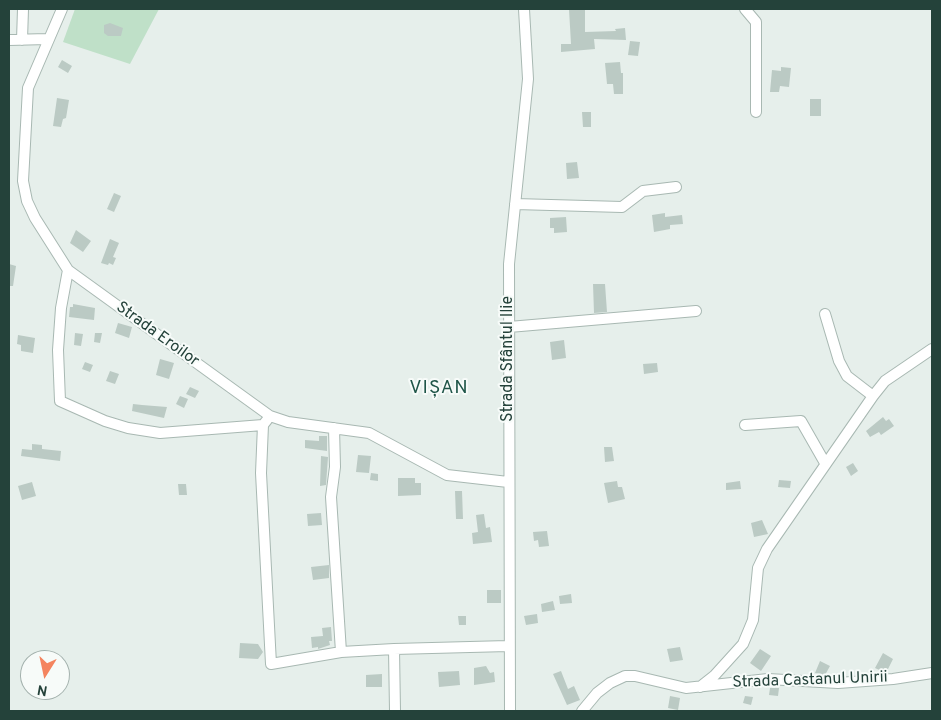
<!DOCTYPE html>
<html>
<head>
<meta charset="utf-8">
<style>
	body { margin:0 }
	#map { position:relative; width:941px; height:720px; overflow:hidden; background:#e6efeb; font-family:Overpass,sans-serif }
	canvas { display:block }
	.frame { position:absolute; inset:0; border:10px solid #24423a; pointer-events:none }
	.north { position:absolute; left:20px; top:650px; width:50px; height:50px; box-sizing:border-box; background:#f7fbf9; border:1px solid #a3b1ad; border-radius:50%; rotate:190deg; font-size:14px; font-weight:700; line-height:20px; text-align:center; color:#24423a }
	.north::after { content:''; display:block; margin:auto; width:18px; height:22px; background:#f4845f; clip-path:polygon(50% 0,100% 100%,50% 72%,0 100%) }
</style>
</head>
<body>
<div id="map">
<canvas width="941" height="720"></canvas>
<div class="frame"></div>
<div class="north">N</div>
</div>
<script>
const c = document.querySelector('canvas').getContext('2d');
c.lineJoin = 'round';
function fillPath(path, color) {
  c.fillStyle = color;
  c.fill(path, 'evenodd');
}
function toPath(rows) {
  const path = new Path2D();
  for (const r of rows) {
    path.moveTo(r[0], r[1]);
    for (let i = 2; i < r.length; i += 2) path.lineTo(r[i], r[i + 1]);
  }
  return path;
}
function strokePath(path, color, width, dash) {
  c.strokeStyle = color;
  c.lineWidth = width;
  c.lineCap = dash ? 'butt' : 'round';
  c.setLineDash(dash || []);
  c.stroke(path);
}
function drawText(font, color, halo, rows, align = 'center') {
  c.font = font + ' Overpass,sans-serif';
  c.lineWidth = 4;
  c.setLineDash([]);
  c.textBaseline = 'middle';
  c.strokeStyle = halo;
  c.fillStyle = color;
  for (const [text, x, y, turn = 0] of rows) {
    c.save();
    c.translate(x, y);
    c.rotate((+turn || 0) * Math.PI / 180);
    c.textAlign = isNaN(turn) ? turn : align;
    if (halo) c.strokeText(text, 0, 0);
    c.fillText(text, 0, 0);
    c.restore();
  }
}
const green = toPath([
	[75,9,159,9,130,64,63,42]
]);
const building = toPath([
	[569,9,585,9,585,32,616,31,615,29,625,28,626,40,594,39,595,49,561,52,561,44,571,44],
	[110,23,123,28,121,36,108,36,104,33,104,25],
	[630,41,640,42,638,56,628,55],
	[62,60,72,66,68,73,58,67],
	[620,62,621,73,623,73,623,94,614,94,613,84,607,84,605,63],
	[781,67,791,68,789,87,780,86,779,92,770,92,772,70,781,71],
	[57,98,69,100,66,118,63,119,61,127,53,126],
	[810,99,821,99,821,116,810,116],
	[582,112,591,112,591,127,583,127],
	[577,162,579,178,567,179,566,163],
	[114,193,121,196,114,212,107,209],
	[665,213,665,217,682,215,683,224,670,225,670,229,654,232,652,215],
	[566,217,567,232,554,233,554,228,550,228,550,218],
	[76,230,91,241,83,252,70,243],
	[110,239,119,243,113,257,116,258,113,265,109,263,108,265,101,263],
	[9,264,16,266,13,286,9,286],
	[593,284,605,284,607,312,594,313],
	[73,304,95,308,94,320,69,317,70,307,73,307],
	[118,323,132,327,129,338,115,333],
	[75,333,83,334,81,346,74,345],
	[95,333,102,333,100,343,94,342],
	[18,335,35,338,33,353,21,351,21,345,17,344],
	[564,340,566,358,552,360,550,342],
	[160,359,174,363,169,379,156,375],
	[85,362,93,365,90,372,82,369],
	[657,363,658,372,644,374,643,364],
	[110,371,119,374,115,384,106,381],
	[190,387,199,391,195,398,186,394],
	[180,396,188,399,184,408,176,404],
	[133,404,142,405,167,407,164,418,132,411],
	[883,417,886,421,889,419,894,426,881,435,879,432,870,437,866,431],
	[319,436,327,436,327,451,305,448,305,440,319,441],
	[32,444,42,445,42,449,61,451,60,461,21,456,22,449,32,450],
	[604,447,612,447,614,461,605,462],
	[358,455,371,456,369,473,356,472],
	[321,456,328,457,326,485,320,486],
	[853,463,858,471,851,476,846,467],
	[371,473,378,474,378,481,370,480],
	[398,478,415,478,415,483,421,483,421,495,398,496],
	[779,480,791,481,790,488,778,487],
	[617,481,618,487,622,487,625,499,608,503,604,483],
	[740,481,741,489,726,490,726,483],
	[32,482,36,496,22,500,18,486],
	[178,484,186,484,187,495,179,495],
	[455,491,462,491,463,519,456,519],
	[321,513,322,525,308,526,307,514],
	[484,514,486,528,490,527,492,542,473,544,472,533,478,532,476,515],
	[762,520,768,534,754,537,751,523],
	[547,531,549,546,539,547,538,540,534,541,533,532],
	[329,565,329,578,313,580,311,567],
	[487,590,501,590,501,603,487,603],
	[571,594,572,603,560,604,559,596],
	[553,601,555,610,542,612,541,604],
	[537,614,538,623,526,625,524,616],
	[458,616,466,616,466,625,459,625],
	[331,627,332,641,329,641,330,645,318,649,318,647,312,648,311,637,323,636,322,628],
	[240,643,258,644,263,652,258,659,239,658],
	[680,647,683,660,670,662,667,649],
	[760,649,771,656,761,671,750,663],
	[883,653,893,659,886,673,875,668],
	[820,661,830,666,825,675,815,673],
	[486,666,490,673,494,672,495,682,474,685,474,668],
	[459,671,460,685,439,687,438,672],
	[561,671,568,689,574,686,580,700,567,705,553,674],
	[382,674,382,687,366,687,366,675],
	[770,688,779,688,778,696,769,695],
	[670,696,680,698,678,710,668,708],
	[745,696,753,697,751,705,743,703]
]);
const minor = toPath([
	[62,9,28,88,23,181,27,201,35,218,68,270,270,416,288,422,369,433,447,475,508,482],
	[745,9,756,22,756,112],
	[9,40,47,39],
	[22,40,23,9],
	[515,204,622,207,643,191,676,187],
	[68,270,61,308,58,350,60,401,105,421,128,428,160,433,263,425,267,420],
	[825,314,839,361,847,376,873,396,885,381,932,349],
	[509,327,696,311],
	[263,425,261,473,271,664,341,652,394,649,508,646],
	[745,425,801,421,825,463],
	[334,428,335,467,331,497,341,652],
	[394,649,395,711],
	[700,687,714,676,743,644,753,620,758,568,767,549,873,396],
	[510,711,509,264,528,79,524,9],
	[582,711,597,693,610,683,625,676,635,676,686,688,768,679,838,683,893,679,932,673]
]);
const streetNames = [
	["Strada Eroilor",157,335,36],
	["Strada Sfântul Ilie",509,359,-90],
	["Strada Castanul Unirii",810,681,-2]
];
const quarterNames = [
	["VIȘAN",439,389]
];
fillPath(green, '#bfe0c8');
fillPath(building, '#bbcac4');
strokePath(minor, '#a8b8b2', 12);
strokePath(minor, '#fff', 10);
drawText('16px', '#24423a', '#f7fbf9', streetNames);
c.letterSpacing = '1px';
drawText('19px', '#1f5548', '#f7fbf9', quarterNames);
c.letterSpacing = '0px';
</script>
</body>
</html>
